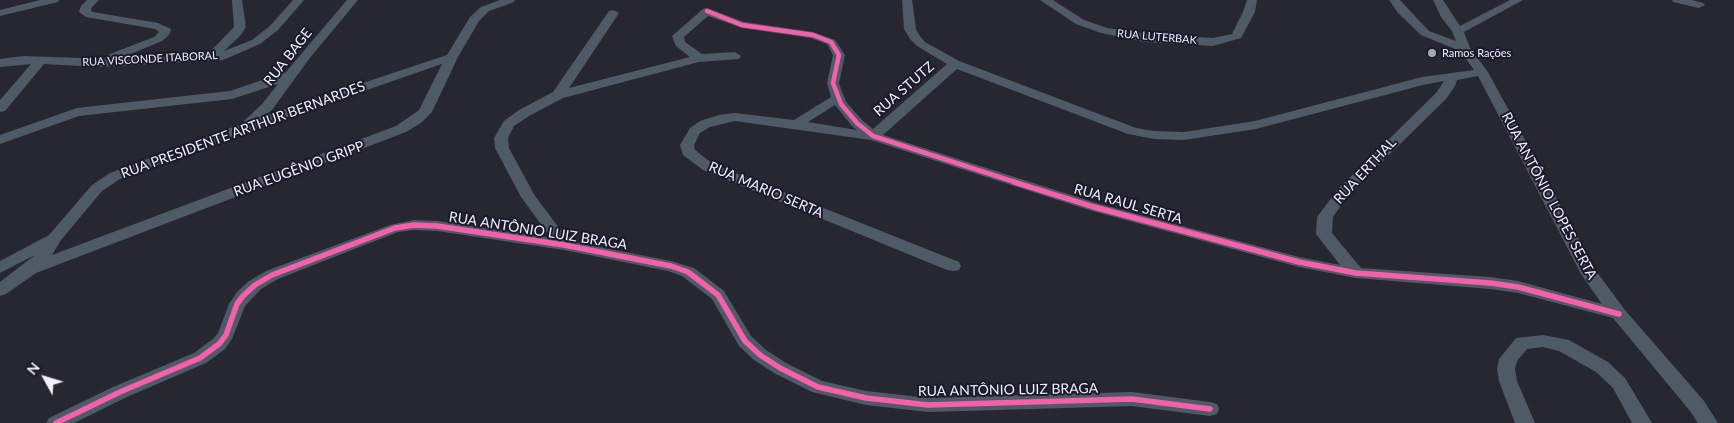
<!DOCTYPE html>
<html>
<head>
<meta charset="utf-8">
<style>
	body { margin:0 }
	#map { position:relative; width:1734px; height:423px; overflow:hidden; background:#272731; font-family:Lato,sans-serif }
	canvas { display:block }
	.north { position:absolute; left:20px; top:353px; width:50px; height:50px; -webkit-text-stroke:4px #1a1a2b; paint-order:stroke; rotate:309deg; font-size:14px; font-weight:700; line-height:20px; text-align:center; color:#eff0fc }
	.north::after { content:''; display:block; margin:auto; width:18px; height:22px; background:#eff0fc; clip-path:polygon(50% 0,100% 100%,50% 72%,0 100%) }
</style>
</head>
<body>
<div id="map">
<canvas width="1734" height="423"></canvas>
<div class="north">N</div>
</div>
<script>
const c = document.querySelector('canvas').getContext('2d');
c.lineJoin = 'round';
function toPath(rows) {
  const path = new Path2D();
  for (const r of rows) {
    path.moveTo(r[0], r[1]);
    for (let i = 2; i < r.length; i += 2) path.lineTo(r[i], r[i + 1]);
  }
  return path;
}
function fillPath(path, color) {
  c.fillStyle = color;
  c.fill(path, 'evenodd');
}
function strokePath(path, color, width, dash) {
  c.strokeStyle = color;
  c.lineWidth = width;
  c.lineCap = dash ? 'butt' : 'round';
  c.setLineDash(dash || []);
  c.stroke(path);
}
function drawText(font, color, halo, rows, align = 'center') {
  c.font = font + ' Lato,sans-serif';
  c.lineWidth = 4;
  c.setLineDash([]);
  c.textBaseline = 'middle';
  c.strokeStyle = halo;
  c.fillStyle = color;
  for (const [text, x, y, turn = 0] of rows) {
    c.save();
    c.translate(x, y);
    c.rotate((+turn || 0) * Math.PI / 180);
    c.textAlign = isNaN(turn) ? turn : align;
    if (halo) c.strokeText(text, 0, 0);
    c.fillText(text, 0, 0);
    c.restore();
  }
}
const minor = toPath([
	[40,0,59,0,58,2,0,16,0,10,40,0],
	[87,0,99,0,92,7,91,11,93,12,158,23,171,29,169,35,162,41,121,58,207,55,234,27,232,0,242,0,246,27,241,35,224,51,252,40,270,26,293,0,304,0,278,30,260,44,223,60,100,67,44,64,5,111,0,112,0,100,31,64,0,67,0,59,23,56,109,59,108,57,110,54,154,37,159,32,155,29,86,17,79,12,81,6,87,0],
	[347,0,358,0,309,59,272,110,264,116,447,55,470,17,481,7,500,0,515,0,514,2,489,11,479,21,458,57,432,112,421,123,406,132,36,273,6,294,0,296,0,282,35,255,0,273,0,261,49,235,92,185,110,173,241,124,262,104,278,84,232,99,79,116,0,144,0,135,77,108,230,91,286,72,347,0],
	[442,64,419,110,396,126,52,255,61,240,102,191,120,179,248,131,442,64],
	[902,0,912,0,916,29,919,35,925,42,959,61,1136,128,1154,131,1184,132,1255,121,1422,77,1474,70,1460,51,1421,35,1398,13,1389,0,1400,0,1429,31,1456,41,1452,31,1441,17,1433,0,1443,0,1460,26,1510,0,1523,0,1464,32,1470,48,1488,72,1596,271,1625,310,1704,401,1718,423,1698,423,1690,411,1613,318,1518,293,1490,289,1356,278,1299,267,1089,210,871,140,735,121,710,127,700,133,694,145,695,150,713,164,959,262,961,266,959,270,953,271,947,270,703,170,683,155,680,145,690,128,700,121,719,115,735,113,794,120,831,97,827,83,833,55,827,44,811,38,742,28,708,16,684,37,685,42,702,54,735,52,741,56,739,59,699,62,563,98,529,116,514,126,508,138,509,148,535,196,569,241,671,261,694,268,724,291,751,336,766,350,786,363,822,381,866,391,928,398,1132,392,1210,402,1217,404,1219,409,1217,414,1210,416,1132,406,928,412,866,405,812,392,774,373,754,360,739,346,712,299,682,276,668,271,564,250,437,231,414,230,398,232,278,279,261,289,245,306,232,339,225,349,206,363,127,397,74,423,46,423,49,418,113,387,194,353,213,339,218,333,229,304,237,292,249,281,266,271,390,225,414,220,437,221,551,238,521,197,495,148,494,138,504,121,519,110,553,92,609,11,613,10,619,13,569,88,690,57,676,46,672,36,703,9,707,8,744,22,813,32,835,40,845,55,839,83,842,92,847,103,862,120,873,129,947,64,917,46,910,39,904,29,902,0],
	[957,69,1128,134,1154,139,1184,140,1256,129,1423,85,1444,81,1436,93,1338,189,1317,217,1316,234,1340,265,1299,257,1099,204,883,135,957,69],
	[1478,76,1581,274,1602,304,1518,281,1490,277,1361,268,1332,233,1333,217,1348,195,1446,99,1455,86,1457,80,1478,76],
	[835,105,852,126,857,130,808,122,835,105],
	[1040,0,1053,0,1084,20,1107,28,1145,34,1213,38,1232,34,1243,12,1247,0,1257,0,1255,12,1241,38,1213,46,1145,42,1101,33,1076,24,1040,0],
	[1672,0,1692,0,1703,3,1705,5,1699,8,1673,2,1672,0],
	[1543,335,1569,340,1608,362,1625,378,1652,423,1632,423,1613,388,1596,372,1559,351,1543,347,1527,349,1517,361,1515,369,1517,381,1535,423,1515,423,1499,381,1497,369,1499,359,1516,338,1543,335]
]);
const cyclewayFar1 = toPath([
	[707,11,742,25,813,35,831,42,839,55,833,83,841,104,857,123,873,136,1018,183]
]);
const cycleway = toPath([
	[1014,182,1094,207,1299,262,1356,273,1490,283,1518,287,1619,314],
	[56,423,120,392,200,358,219,344,226,335,237,304,243,296,255,285,272,275,395,228,414,225,437,226,564,245,671,266,688,272,718,295,745,341,760,355,780,368,818,387,866,398,928,405,1132,399,1210,409]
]);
const markers = [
	[1432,53,5,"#a9aab5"]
];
const farStreetnames = [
	["RUA LUTERBAK",1157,37,5],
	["RUA VISCONDE ITABORAL",150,59,-3]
];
const farPoinames = [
	["Ramos Rações",1442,53]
];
const streetNames = [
	["RUA BAGE",288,57,-52],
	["RUA STUTZ",904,89,-41],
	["RUA PRESIDENTE ARTHUR BERNARDES",243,130,-20],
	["RUA EUGÊNIO GRIPP",299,169,-20],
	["RUA ERTHAL",1365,171,-47],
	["RUA MARIO SERTA",766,190,23],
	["RUA ANTÔNIO LOPES SERTA",1549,196,62],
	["RUA RAUL SERTA",1128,204,16],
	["RUA ANTÔNIO LUIZ BRAGA",538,231,9],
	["RUA ANTÔNIO LUIZ BRAGA",1008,390,-1]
];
fillPath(minor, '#4f5a67');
strokePath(cyclewayFar1, '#f560ab', 4.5);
strokePath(cycleway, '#f560ab', 5.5);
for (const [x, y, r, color] of markers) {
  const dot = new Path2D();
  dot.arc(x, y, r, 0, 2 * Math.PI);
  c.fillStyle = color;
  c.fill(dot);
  strokePath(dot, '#1a1a2b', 2);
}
drawText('11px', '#eff0fc', '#1a1a2b', farStreetnames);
drawText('11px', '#eff0fc', '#1a1a2b', farPoinames, 'left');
drawText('14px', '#eff0fc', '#1a1a2b', streetNames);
</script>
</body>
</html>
